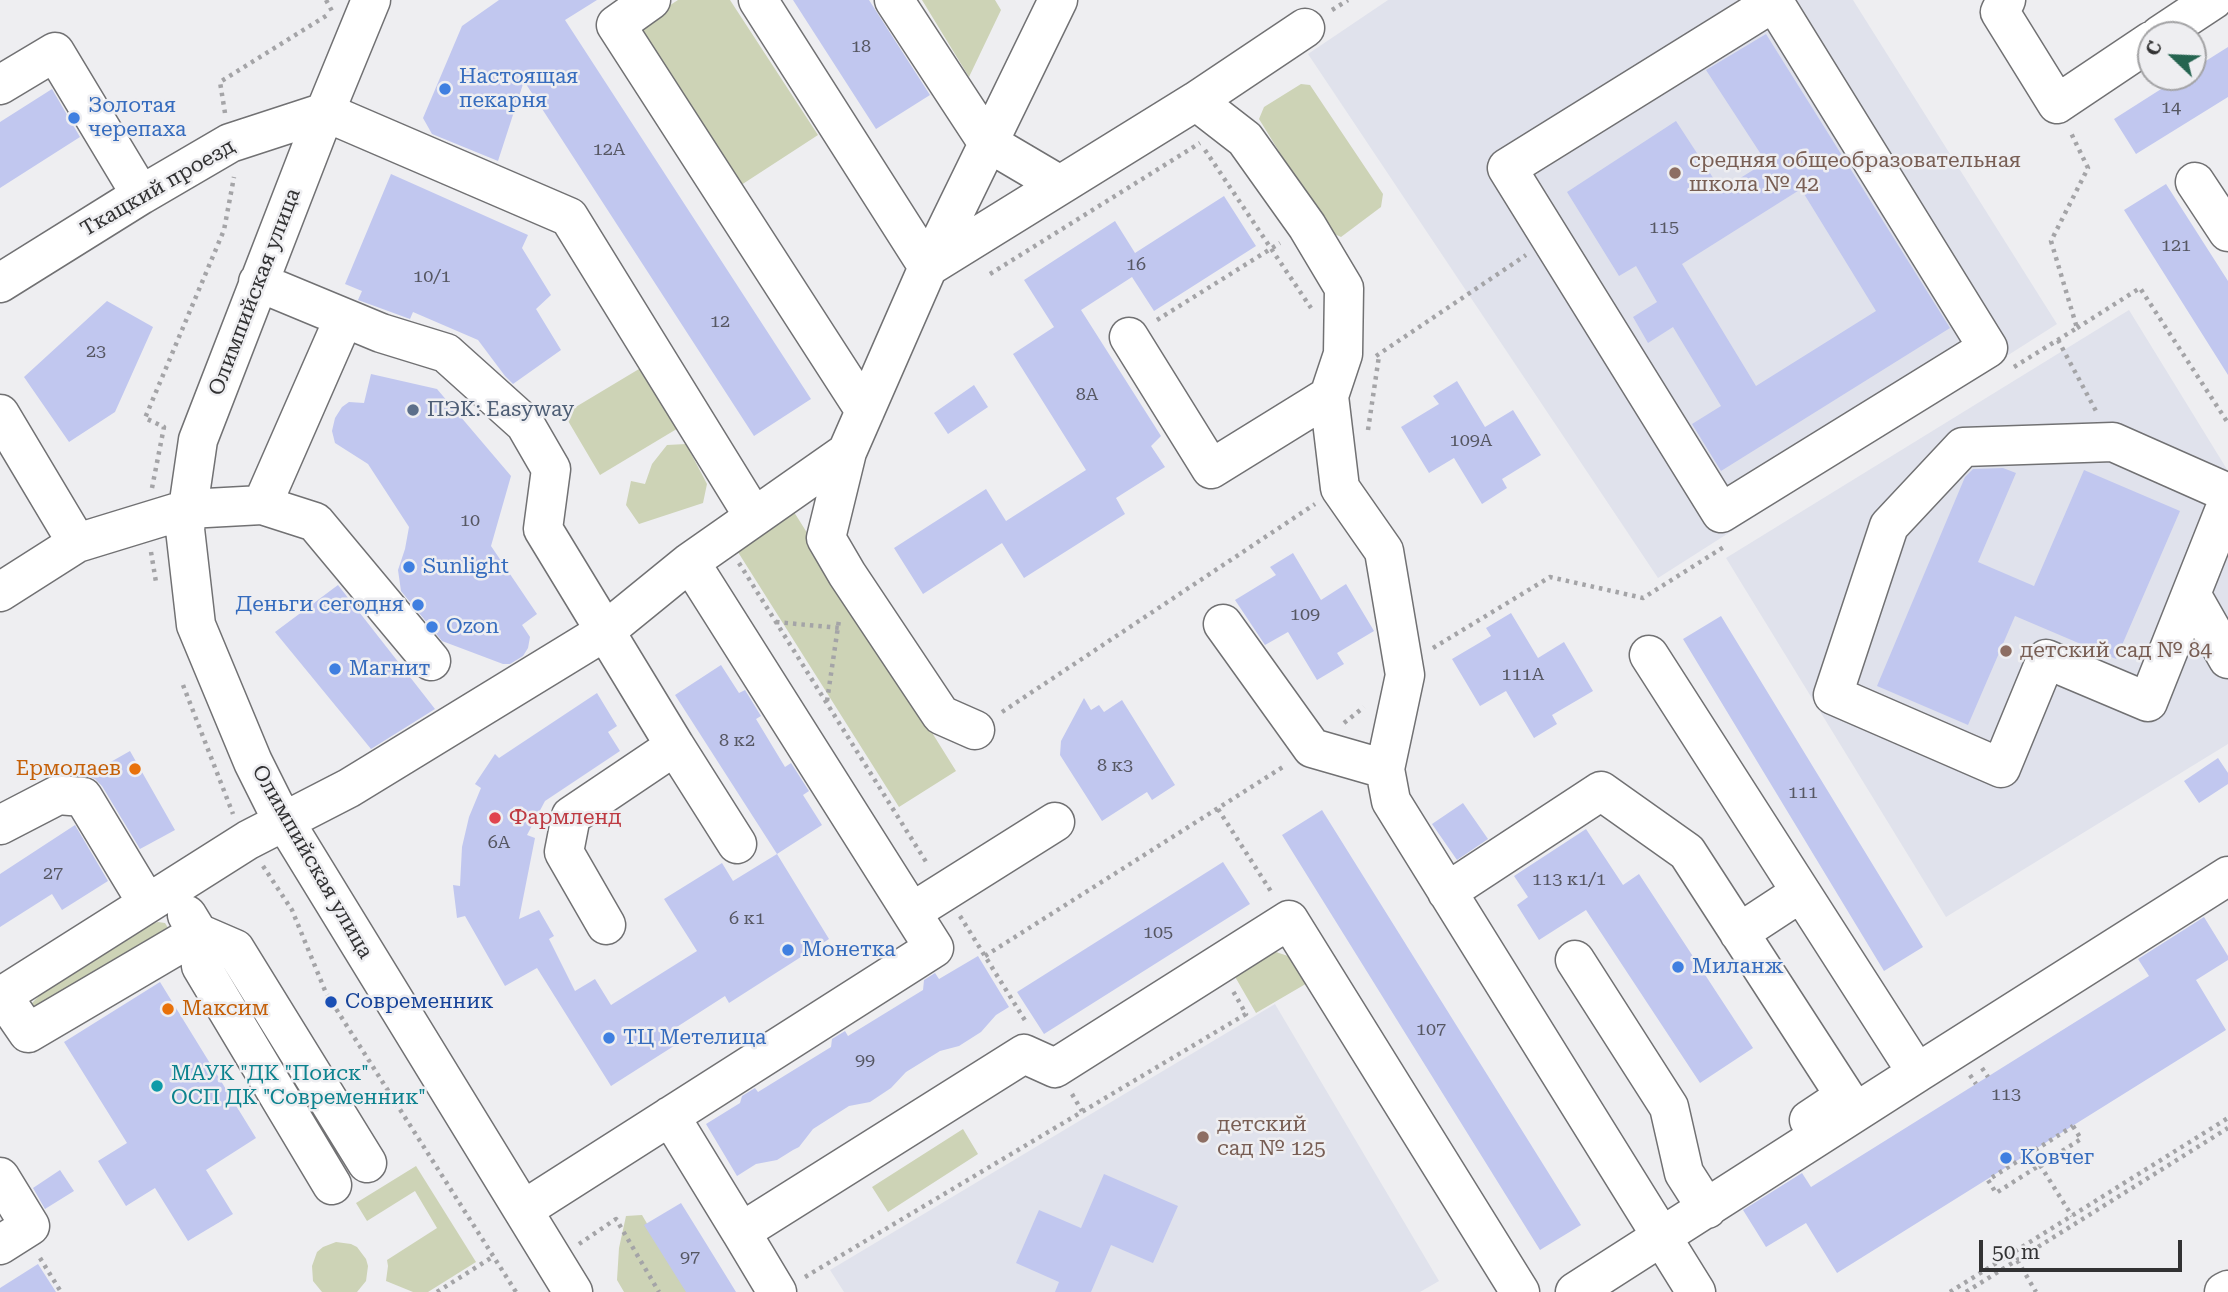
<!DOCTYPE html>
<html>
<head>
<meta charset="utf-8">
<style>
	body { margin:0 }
	#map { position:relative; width:2228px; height:1292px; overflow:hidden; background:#eeeef1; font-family:"Roboto Serif",serif }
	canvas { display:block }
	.north { position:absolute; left:2137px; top:21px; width:70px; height:70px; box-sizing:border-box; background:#eeeef1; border:2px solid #a3a3a5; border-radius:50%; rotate:293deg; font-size:19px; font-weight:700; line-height:28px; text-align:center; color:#323233 }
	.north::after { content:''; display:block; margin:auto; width:24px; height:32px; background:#256450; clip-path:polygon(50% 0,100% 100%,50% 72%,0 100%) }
	.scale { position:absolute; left:1979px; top:1240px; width:203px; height:32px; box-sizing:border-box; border:4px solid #323233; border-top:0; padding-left:9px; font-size:21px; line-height:24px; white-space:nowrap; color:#323233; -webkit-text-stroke:5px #eeeef1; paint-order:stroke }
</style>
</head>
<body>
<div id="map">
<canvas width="2228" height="1292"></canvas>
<div class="north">С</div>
<div class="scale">50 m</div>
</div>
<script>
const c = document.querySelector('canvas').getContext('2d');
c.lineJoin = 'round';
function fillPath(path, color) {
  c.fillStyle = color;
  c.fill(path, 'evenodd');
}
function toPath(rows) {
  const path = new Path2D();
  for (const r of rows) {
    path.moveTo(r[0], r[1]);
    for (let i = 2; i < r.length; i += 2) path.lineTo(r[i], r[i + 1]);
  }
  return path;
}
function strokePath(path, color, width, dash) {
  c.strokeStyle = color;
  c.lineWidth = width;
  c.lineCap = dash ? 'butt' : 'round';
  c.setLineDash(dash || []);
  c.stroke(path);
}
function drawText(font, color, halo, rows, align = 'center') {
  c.font = font + ' "Roboto Serif",serif';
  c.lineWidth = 5;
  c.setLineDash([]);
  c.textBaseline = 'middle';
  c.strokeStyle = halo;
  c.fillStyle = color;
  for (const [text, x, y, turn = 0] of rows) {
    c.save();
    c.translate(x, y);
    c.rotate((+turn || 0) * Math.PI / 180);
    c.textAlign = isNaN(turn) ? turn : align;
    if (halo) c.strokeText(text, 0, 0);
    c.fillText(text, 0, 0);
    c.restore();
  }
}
const built = toPath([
	[1388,0,1853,0,2057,324,1658,578,1308,54],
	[2129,310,2228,471,2228,744,1946,917,1726,558],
	[1275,1004,1439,1281,1420,1292,844,1292,830,1270]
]);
const green = toPath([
	[678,0,730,0,818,135,735,189,632,30],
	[922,0,995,0,1001,10,969,77],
	[1301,84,1310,85,1383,194,1381,207,1341,237,1328,231,1259,119,1264,107],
	[644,366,680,427,600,475,564,414],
	[686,444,707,484,703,503,639,524,626,505,631,481,645,484,652,464,667,445],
	[789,504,956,771,899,807,731,541],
	[158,922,165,923,170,931,36,1017,31,1008,32,1003,40,995,147,925],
	[1273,951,1294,958,1309,982,1256,1013,1234,975],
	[963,1129,978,1154,888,1212,872,1187],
	[416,1166,476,1262,428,1292,413,1292,386,1281,388,1266,387,1260,437,1228,415,1191,367,1221,356,1203],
	[642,1215,687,1292,624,1292,617,1280,619,1248,626,1216],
	[336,1242,351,1244,357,1247,366,1259,368,1266,366,1281,357,1292,322,1292,313,1281,312,1266,317,1252,323,1247]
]);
const building = toPath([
	[499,0,597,0,565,20,811,399,754,436,524,81,498,161,432,134,423,118,462,26],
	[793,0,869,0,930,95,876,129],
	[1766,34,1950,328,1721,471,1692,424,1721,406,1673,327,1648,343,1633,317,1657,302,1636,266,1619,276,1567,192,1676,121,1721,190,1766,162,1706,70],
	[1801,189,1876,311,1756,386,1682,264],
	[2228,47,2228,97,2136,154,2114,119,2180,77,2193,77,2193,69],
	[52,89,80,137,0,188,0,122],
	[391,174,528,235,522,248,551,295,536,309,561,350,513,384,505,376,478,340,413,312,410,319,358,300,362,291,345,284],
	[2166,184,2228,281,2228,375,2124,210],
	[1224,196,1256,246,1154,311,1132,277,1081,310,1161,436,1151,446,1165,467,1116,498,1125,514,1024,578,1002,543,923,594,894,548,986,489,1006,521,1086,470,1013,354,1054,327,1024,280,1115,221,1135,253],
	[107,301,153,327,115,412,69,442,24,377],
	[371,374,437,389,511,476,491,546,537,614,522,625,530,637,528,648,523,656,510,664,503,664,442,641,401,591,398,570,405,549,409,527,368,464,335,443,332,431,335,418,342,407,349,402,364,403],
	[1457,381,1485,427,1513,410,1541,455,1502,479,1507,488,1482,504,1454,458,1429,473,1401,427,1439,404,1433,396],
	[974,385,988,407,948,434,934,413],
	[2003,468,2016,473,1978,562,2034,586,2084,470,2180,511,2116,659,2015,616,1968,725,1877,686,1965,477,1973,469],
	[1293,553,1321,600,1346,584,1374,631,1337,653,1344,664,1317,680,1288,632,1265,645,1235,600,1276,575,1270,567],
	[338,585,435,709,371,749,275,632],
	[1511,613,1538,658,1564,642,1593,691,1552,715,1557,724,1534,738,1506,691,1480,706,1452,659,1491,636,1486,628],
	[1721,616,1923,947,1884,971,1683,639],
	[721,665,739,693,745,690,761,716,756,719,785,767,791,763,809,791,803,795,822,825,777,854,675,695],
	[597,693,617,726,608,732,620,751,545,801,527,835,535,838,519,919,539,910,554,936,549,939,575,991,595,979,611,1005,697,951,664,899,722,863,733,881,777,854,829,939,729,1003,725,996,669,1032,677,1044,611,1086,537,968,505,986,465,916,457,918,453,885,460,886,462,847,469,817,481,788,475,784,495,754,499,758],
	[1084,698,1091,710,1099,705,1104,712,1122,700,1175,785,1152,800,1147,792,1102,821,1060,755,1061,741],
	[130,751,175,830,140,849,102,786,95,779,86,776],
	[2218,758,2228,773,2228,784,2199,803,2184,781],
	[1463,803,1488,839,1457,860,1432,824],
	[1322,810,1581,1225,1540,1250,1282,835],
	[75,825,108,881,62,910,52,894,0,927,0,874],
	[1586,829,1623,885,1639,874,1753,1048,1700,1083,1586,910,1539,940,1517,905,1528,897,1514,876],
	[1223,862,1250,904,1044,1034,1017,992],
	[2204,917,2228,956,2228,960,2196,980,2226,1030,1837,1273,1806,1223,1766,1247,1743,1210,1802,1173,1811,1187,2149,976,2138,959],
	[978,956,1009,1007,996,1015,981,1032,959,1046,940,1051,906,1072,891,1088,870,1102,849,1106,813,1129,799,1147,793,1150,777,1160,756,1164,737,1176,706,1124,740,1103,742,1096,755,1088,758,1092,831,1047,832,1039,845,1031,848,1036,923,990,924,980,935,973,939,979],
	[160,982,256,1138,206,1170,233,1214,188,1241,155,1188,126,1206,98,1161,127,1143,64,1042],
	[60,1170,74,1191,45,1209,33,1188],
	[1104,1174,1178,1206,1153,1263,1111,1245,1091,1292,1055,1292,1059,1282,1016,1263,1039,1210,1081,1228],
	[681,1203,699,1232,736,1292,686,1292,644,1225],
	[38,1264,56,1292,0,1292,0,1288]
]);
const path = toPath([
	[326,0,332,11],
	[1332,10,1348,0],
	[225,113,220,82,329,14],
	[1205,150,1311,308],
	[990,274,1200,143],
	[1157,320,1280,243],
	[2077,328,2140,288,2228,423],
	[2058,340,2096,411],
	[1376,356,1526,255],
	[2014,367,2077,328,2051,241,2088,168,2071,133],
	[1368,430,1379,356],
	[152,488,164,427,145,418,224,230,234,177],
	[151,552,156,582],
	[739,563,928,865],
	[776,622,840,628],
	[1433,648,1550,577,1643,598,1727,545],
	[183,685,233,814],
	[827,701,839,620],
	[1002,712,1315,504],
	[1344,723,1364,707],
	[1218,809,1272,893],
	[263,866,292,910,326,993,516,1292],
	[960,916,1026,1022],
	[985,956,1286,765],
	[1982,1068,1988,1077],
	[1970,1075,1976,1084],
	[1072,1094,1082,1111],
	[2073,1126,2081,1139,1996,1193,1988,1180,2073,1126],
	[2040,1165,2072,1216],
	[579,1244,616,1219,659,1292],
	[2013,1253,2036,1292],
	[40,1258,61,1292],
	[805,1277,1246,1014,1233,991],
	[437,1292,494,1256],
	[1950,1292,2228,1118],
	[1966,1292,2228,1128]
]);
const minor = toPath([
	[371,0,325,112,198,440,185,529,196,625,253,762,274,804,573,1292],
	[651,0,616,25,865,411],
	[758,0,928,267,1196,101,1245,139,1307,226,1344,288,1343,354,1329,396,1340,488,1384,551,1405,675,1385,769,1391,801,1696,1292],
	[894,0,987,142,1060,185],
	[2006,0,2000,12,2057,104,2151,41],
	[1774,2,1988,348,1721,513,1507,168,1774,2],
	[2160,35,2213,0],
	[0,85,55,52,141,195],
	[1196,101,1305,28],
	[2195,182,2228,232],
	[258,282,381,333,446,353,525,424,551,469,543,529,675,746,571,816,564,852,606,925],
	[0,283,141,195,230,143,325,112,569,217,754,517],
	[1129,337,1211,469,1329,396],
	[0,414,77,543],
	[847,452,826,538,847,574,941,715,975,730],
	[2228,493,2113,442,1963,447,1889,526,1833,695,2001,768,2046,659,2148,702,2228,501],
	[262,505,344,318],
	[0,592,77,543,188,509,262,505,315,522,431,661],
	[2191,594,2228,659],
	[1223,624,1312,748,1385,769],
	[675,746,737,844],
	[0,825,58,795,83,797,147,903],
	[1447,892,1601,791,1687,852,1845,1096,1809,1120],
	[912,912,1055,822],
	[1739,933,1800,893],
	[1575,960,1669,1107,1684,1173,1707,1209],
	[2,995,28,1033,198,933,187,915],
	[0,997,248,840,349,788,604,632,690,562,847,452,928,267,1058,0],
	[1917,1073,2228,876],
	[670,1116,741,1232,1024,1054,1055,1068,1289,920,1520,1292],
	[0,1177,30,1226,0,1245],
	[332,1185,201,966,198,933,235,949,367,1163],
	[523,1210,934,948,690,562],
	[741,1232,777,1292],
	[1575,1292,1917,1073,1649,655]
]);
const major = toPath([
	[2224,1292,2228,1290]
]);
const markers = [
	[445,89,7,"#3f7fe0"],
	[74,118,7,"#3f7fe0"],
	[1675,173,7,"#8d6e63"],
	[413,410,7,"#5c6f8a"],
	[409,567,7,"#3f7fe0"],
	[418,605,7,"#3f7fe0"],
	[432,627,7,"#3f7fe0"],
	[2006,651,7,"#8d6e63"],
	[335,669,7,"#3f7fe0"],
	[135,769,7,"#e8710a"],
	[495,818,7,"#e0444e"],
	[788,950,7,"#3f7fe0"],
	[1678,967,7,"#3f7fe0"],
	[331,1002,7,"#1a4fb4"],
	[168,1009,7,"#e8710a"],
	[609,1038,7,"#3f7fe0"],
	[157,1086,7,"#0f9aa8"],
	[1203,1137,7,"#8d6e63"],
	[2006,1158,7,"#3f7fe0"]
];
const numberNames = [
	["18",861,47],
	["14",2171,108],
	["12А",609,150],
	["115",1664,228],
	["121",2176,246],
	["16",1136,265],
	["10/1",432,277],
	["12",720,322],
	["23",96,352],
	["8А",1087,395],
	["109А",1471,441],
	["10",470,521],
	["109",1305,615],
	["111А",1523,675],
	["8 к2",737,741],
	["8 к3",1115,766],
	["111",1803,793],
	["6А",499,843],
	["27",53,874],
	["113 к1/1",1569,880],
	["6 к1",747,919],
	["105",1158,933],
	["107",1431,1030],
	["99",865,1061],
	["113",2006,1095],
	["97",690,1258]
];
const shopNames = [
	["Настоящая",459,77],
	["пекарня",459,101],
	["Золотая",88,106],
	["черепаха",88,130],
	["Sunlight",423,567],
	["Деньги сегодня",404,605,"right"],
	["Ozon",446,627],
	["Магнит",349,669],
	["Монетка",802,950],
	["Миланж",1692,967],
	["ТЦ Метелица",623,1038],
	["Ковчег",2020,1158]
];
const educationNames = [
	["средняя общеобразовательная",1689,161],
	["школа № 42",1689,185],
	["детский сад № 84",2020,651],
	["детский",1217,1125],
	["сад № 125",1217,1149]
];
const streetNames = [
	["Ткацкий проезд",158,188,-30],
	["Олимпийская улица",255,292,-69],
	["Олимпийская улица",312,862,60]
];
const serviceNames = [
	["ПЭК: Easyway",427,410]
];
const foodNames = [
	["Ермолаев",121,769],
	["Максим",182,1009,"left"]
];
const healthNames = [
	["Фармленд",509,818]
];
const transitNames = [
	["Современник",345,1002]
];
const cultureNames = [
	["МАУК \"ДК \"Поиск\"",171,1074],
	["ОСП ДК \"Современник\"",171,1098]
];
fillPath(built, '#e0e2ec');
fillPath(green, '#cdd3b6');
fillPath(building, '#c1c7ef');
strokePath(minor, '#717173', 41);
strokePath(major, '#717173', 41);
strokePath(path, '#a4a4a7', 4.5, [3.5, 5]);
strokePath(minor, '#fff', 38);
strokePath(major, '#fff', 38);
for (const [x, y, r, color] of markers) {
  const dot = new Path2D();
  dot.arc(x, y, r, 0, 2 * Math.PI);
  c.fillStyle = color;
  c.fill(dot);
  strokePath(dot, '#eeeef1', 2.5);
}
drawText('18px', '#565762', null, numberNames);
drawText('21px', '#366cbe', '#eeeef1', shopNames, 'left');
drawText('21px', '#785e54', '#eeeef1', educationNames, 'left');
drawText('21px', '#323233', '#eeeef1', streetNames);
drawText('21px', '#4e5e75', '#eeeef1', serviceNames, 'left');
drawText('21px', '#c56008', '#eeeef1', foodNames, 'right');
drawText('21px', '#be3a42', '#eeeef1', healthNames, 'left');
drawText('21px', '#164399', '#eeeef1', transitNames, 'left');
drawText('21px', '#0d838f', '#eeeef1', cultureNames, 'left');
</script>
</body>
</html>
